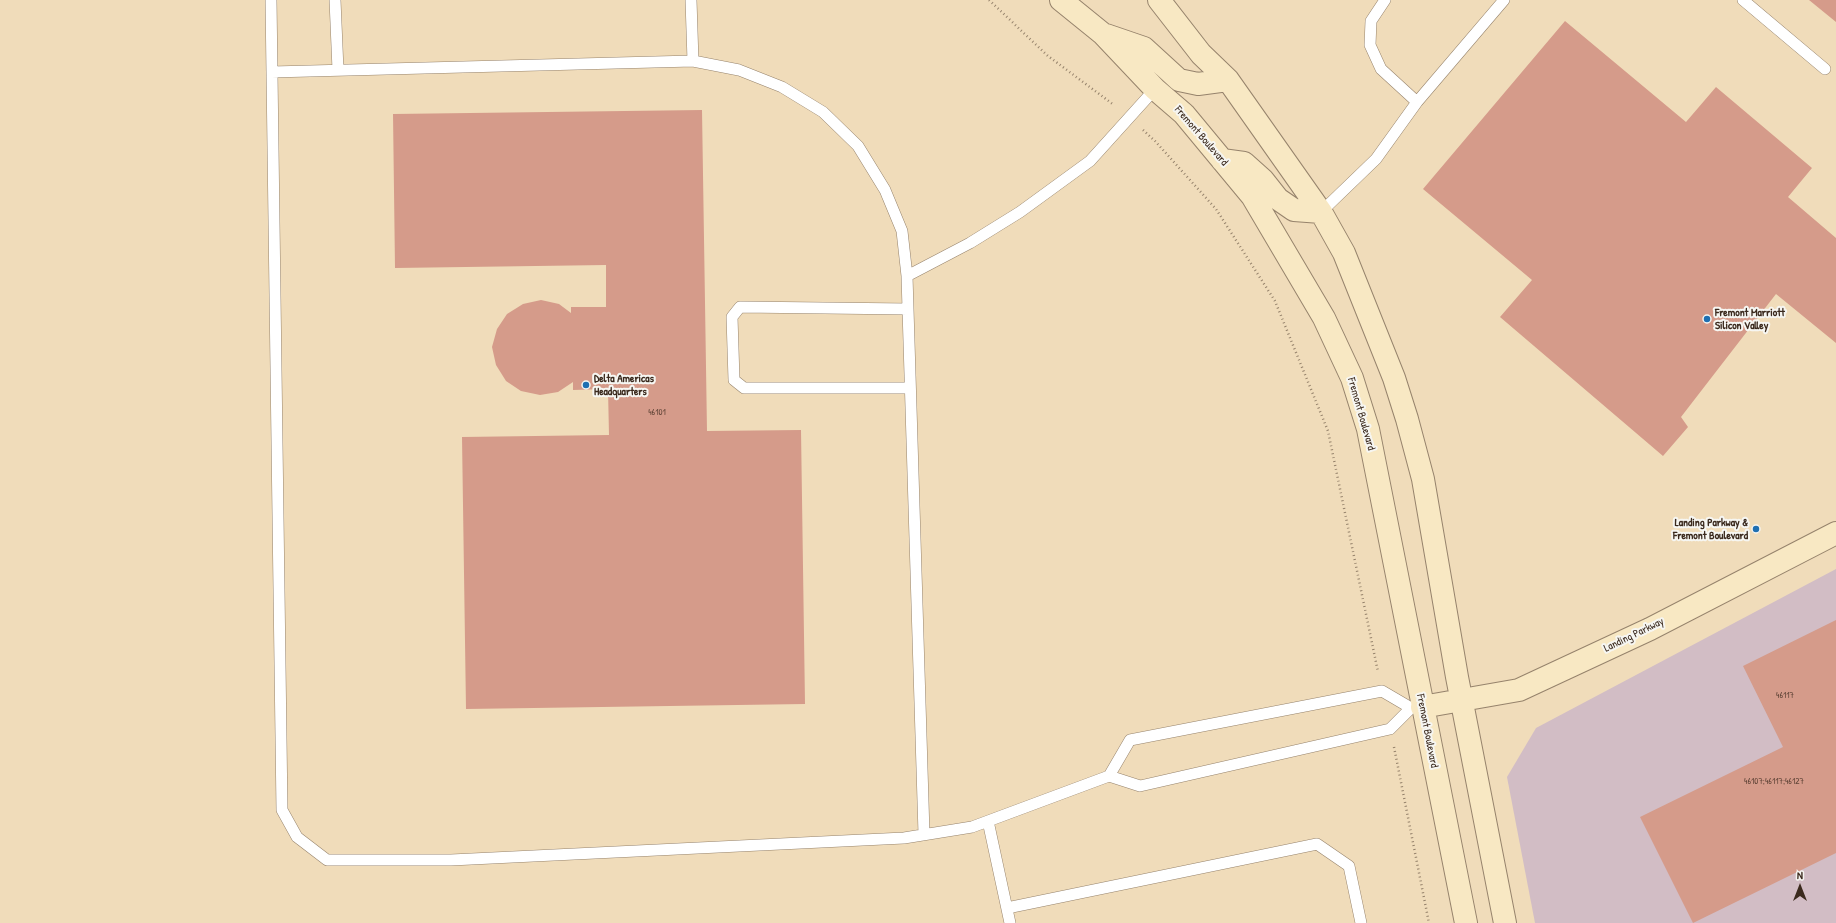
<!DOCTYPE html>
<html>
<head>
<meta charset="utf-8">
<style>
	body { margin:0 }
	#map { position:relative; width:1836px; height:923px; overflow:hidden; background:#f0dcba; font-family:"Patrick Hand",sans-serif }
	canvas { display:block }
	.north { position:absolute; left:1780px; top:867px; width:40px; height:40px; -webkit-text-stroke:3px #f6f6f2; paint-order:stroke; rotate:0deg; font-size:11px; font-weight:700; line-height:16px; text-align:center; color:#3b2a1e }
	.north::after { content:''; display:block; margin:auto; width:14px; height:18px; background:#3b2a1e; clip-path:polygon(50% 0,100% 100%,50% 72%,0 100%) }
</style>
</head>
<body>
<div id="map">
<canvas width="1836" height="923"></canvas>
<div class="north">N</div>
</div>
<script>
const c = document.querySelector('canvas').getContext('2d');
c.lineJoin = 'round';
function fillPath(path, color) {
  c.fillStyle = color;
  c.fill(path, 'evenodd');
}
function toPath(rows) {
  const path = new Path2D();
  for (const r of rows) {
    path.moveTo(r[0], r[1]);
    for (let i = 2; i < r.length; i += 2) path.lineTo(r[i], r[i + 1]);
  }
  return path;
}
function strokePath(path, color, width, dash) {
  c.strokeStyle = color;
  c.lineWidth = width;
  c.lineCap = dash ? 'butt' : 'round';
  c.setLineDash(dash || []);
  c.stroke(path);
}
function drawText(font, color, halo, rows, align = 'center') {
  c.font = font + ' "Patrick Hand",sans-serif';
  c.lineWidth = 4;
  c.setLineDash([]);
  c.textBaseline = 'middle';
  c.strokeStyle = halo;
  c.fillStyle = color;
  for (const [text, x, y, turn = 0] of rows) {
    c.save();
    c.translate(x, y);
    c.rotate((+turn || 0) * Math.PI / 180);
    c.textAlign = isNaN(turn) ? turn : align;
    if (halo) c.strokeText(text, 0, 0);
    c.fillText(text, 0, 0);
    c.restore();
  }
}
const industrial = toPath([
	[1836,569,1836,923,1535,923,1507,777,1536,728]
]);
const building = toPath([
	[1809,0,1836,0,1836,22],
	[1565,21,1686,122,1716,87,1812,168,1788,197,1836,238,1836,343,1776,294,1681,417,1688,427,1663,456,1500,317,1532,280,1423,189],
	[702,110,707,431,801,430,805,704,466,709,462,437,609,435,608,389,573,390,573,382,558,392,540,395,521,391,506,381,496,365,492,347,497,329,507,314,523,304,541,300,559,304,571,313,571,307,606,307,606,265,395,268,393,114],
	[1836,620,1836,853,1693,923,1640,817,1783,747,1743,666]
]);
const path = toPath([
	[989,0,1048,56,1114,105],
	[1143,130,1155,141,1216,209,1275,301,1328,431,1378,672],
	[1394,747,1429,923]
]);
const lane = toPath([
	[271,0,282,810,297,837,327,860,451,860,904,838,972,827,1109,776,1130,740,1382,691,1411,708,1422,707],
	[335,0,338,70],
	[691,0,693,61],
	[1385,0,1371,21,1370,45,1381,69,1417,102],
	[1743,0,1825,69],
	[272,72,693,61,739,70,782,87,823,112,858,146,885,190,902,231,907,276,924,834],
	[1321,212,1376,159,1417,102,1504,0],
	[907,276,970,243,1020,212,1090,161,1155,89],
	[908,309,740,307,732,317,734,380,744,388,910,388],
	[1109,776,1140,786,1390,729,1411,708],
	[988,821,1010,923],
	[1007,908,1317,844,1349,866,1361,923]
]);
const secondary = toPath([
	[1061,0,1103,34,1155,89,1184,114,1252,196,1324,318,1352,378,1368,429,1466,923],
	[1159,0,1201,54,1228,80,1321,212,1344,253,1394,378,1407,419,1423,479,1457,677,1505,923],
	[1106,35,1144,48,1179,80,1198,84,1228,80],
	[1222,160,1244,163,1263,180,1278,199,1294,210,1321,212],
	[1422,707,1519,690,1650,629,1836,533]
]);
const markers = [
	[1707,319,4,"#1f6fb2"],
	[586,385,4,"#1f6fb2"],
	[1756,529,4,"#1f6fb2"]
];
const numberNames = [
	["46101",657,413],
	["46117",1785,696],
	["46107;46117;46127",1774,782]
];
const streetNames = [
	["Fremont Boulevard",1201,136,49],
	["Fremont Boulevard",1361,414,74],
	["Landing Parkway",1634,635,-26],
	["Fremont Boulevard",1427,731,79]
];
const poiNames = [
	["Fremont Marriott",1715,313],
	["Silicon Valley",1715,326],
	["Delta Americas",594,379],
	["Headquarters",594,392],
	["Landing Parkway &",1748,523,"right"],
	["Fremont Boulevard",1748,536,"right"]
];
fillPath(industrial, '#d2bdc5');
fillPath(building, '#d59b8a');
strokePath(lane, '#96836c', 12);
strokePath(secondary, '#96836c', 24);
strokePath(path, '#96836c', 2.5, [1, 3]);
strokePath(lane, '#fff', 11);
strokePath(secondary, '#f8e8c3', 22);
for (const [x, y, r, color] of markers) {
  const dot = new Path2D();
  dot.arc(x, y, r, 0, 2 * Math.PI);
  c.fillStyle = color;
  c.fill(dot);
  strokePath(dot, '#f6f6f2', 1.5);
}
drawText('9px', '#624639', null, numberNames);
drawText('11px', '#3b2a1e', '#f6f6f2', streetNames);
drawText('bold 11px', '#3b2a1e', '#f6f6f2', poiNames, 'left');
</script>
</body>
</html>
